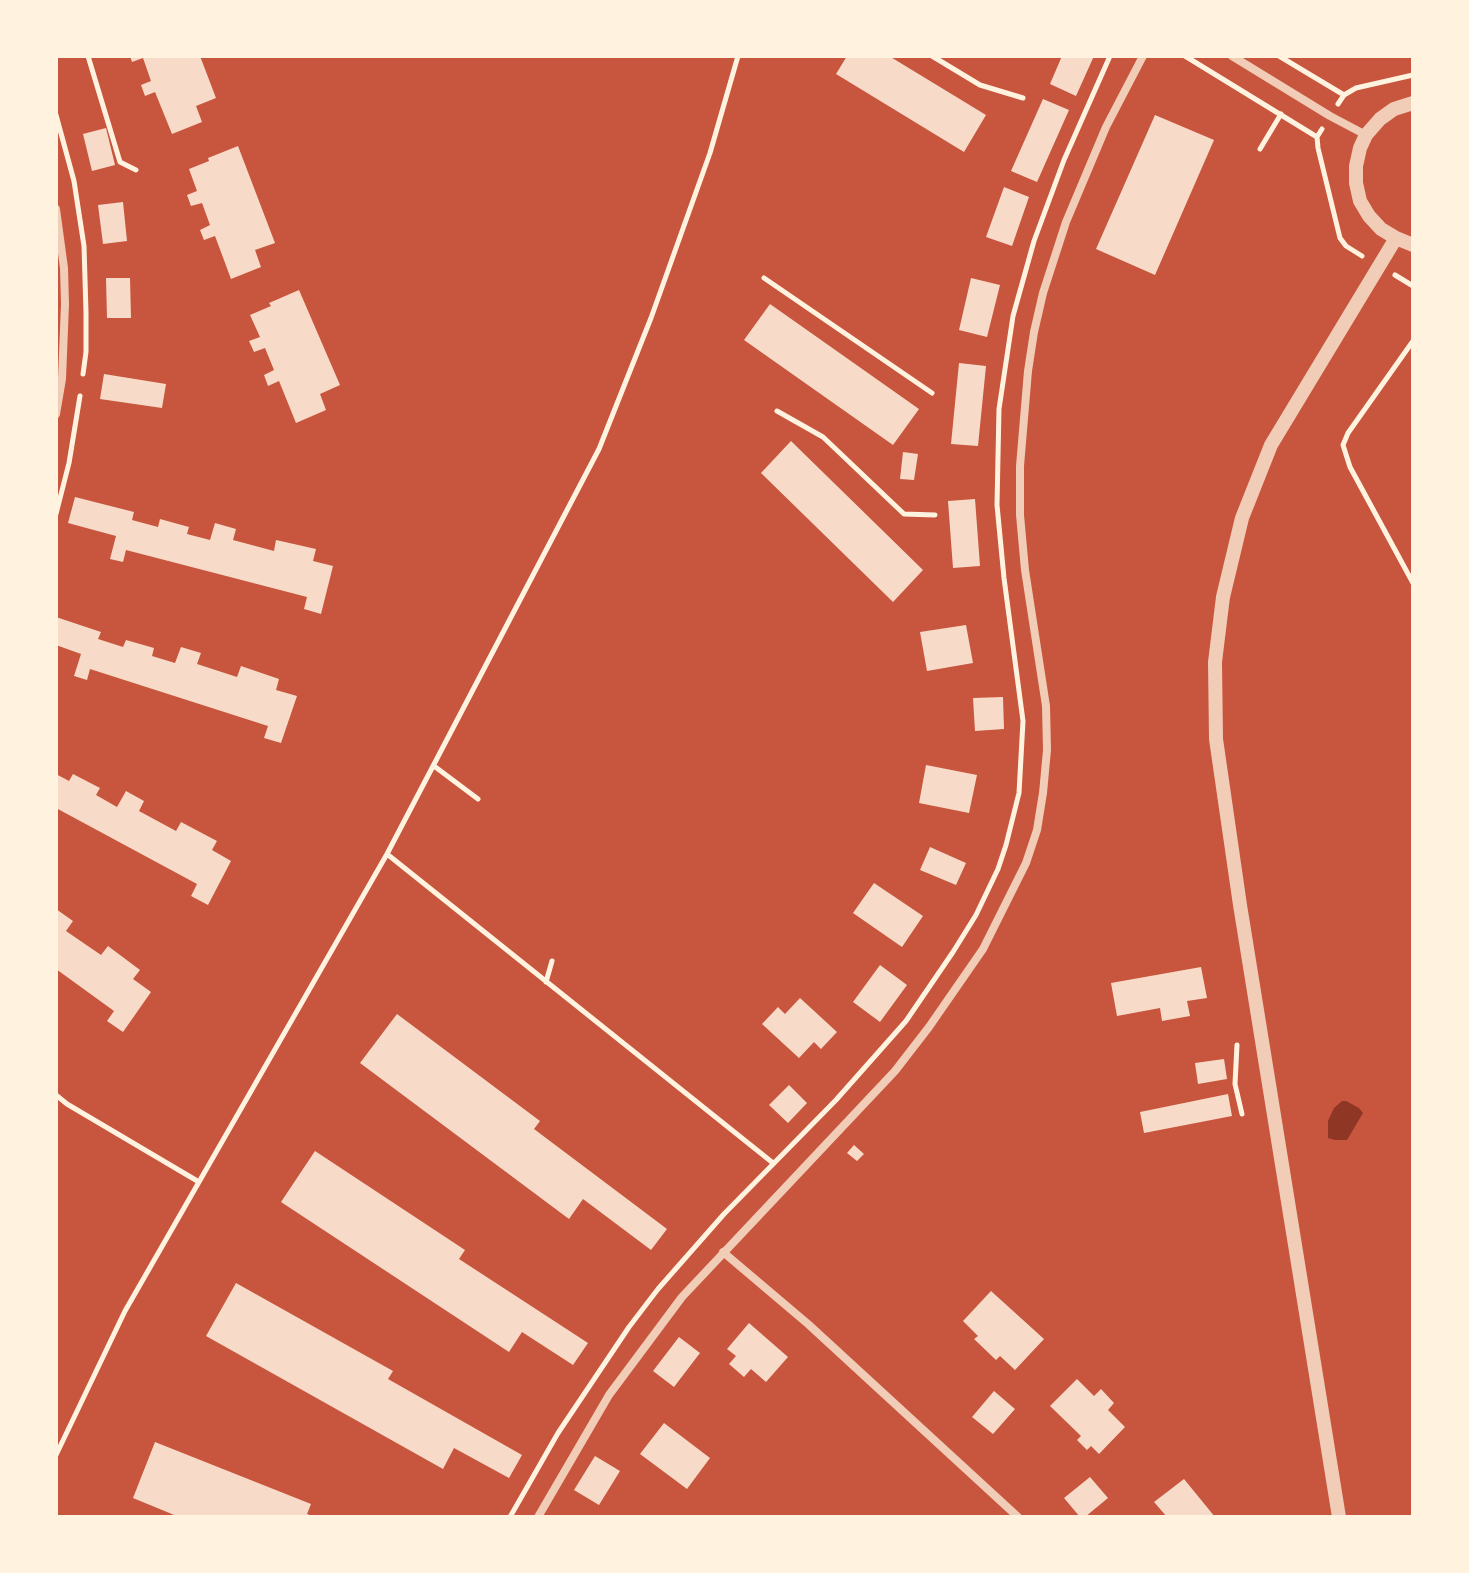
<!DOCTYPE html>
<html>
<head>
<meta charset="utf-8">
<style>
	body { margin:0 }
	#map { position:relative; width:1469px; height:1573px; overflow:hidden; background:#c8553d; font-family:"Nunito Sans",sans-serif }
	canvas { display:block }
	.frame { position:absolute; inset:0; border:58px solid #fff3e0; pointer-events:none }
</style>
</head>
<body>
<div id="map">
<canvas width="1469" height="1573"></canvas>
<div class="frame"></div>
</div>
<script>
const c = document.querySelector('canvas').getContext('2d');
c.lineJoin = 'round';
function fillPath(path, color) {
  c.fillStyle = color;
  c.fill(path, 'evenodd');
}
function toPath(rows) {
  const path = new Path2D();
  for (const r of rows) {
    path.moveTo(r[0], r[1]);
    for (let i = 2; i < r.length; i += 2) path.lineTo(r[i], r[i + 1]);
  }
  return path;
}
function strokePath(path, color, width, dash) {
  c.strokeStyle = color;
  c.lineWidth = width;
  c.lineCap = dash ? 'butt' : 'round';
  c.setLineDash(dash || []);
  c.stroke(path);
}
const water = toPath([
	[1342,1101,1346,1101,1359,1108,1363,1113,1347,1140,1335,1140,1328,1138,1328,1121,1334,1108]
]);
const building = toPath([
	[130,56,200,56,216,98,196,106,202,122,172,134,155,92,145,96,141,85,151,81,143,58,132,62],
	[847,56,889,56,986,115,964,152,836,74],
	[1062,56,1094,56,1076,96,1050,84],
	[1043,99,1069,110,1037,182,1011,171],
	[1155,115,1214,140,1155,275,1096,249],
	[106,128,115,165,92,171,83,134],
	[238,146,275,243,255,250,261,267,231,279,215,236,204,240,200,230,210,225,202,203,191,206,187,195,197,191,189,169,209,161,208,158],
	[1004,187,1029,197,1012,246,986,237],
	[123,202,127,241,103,244,98,205],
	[106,278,130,278,131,318,107,318],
	[971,278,1000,285,987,337,959,330],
	[299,290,340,385,320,394,326,410,296,423,279,381,268,386,264,375,274,370,265,348,254,352,249,341,260,337,250,315,271,306,269,303],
	[770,304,919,409,893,445,744,340],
	[959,363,986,366,978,446,951,444],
	[104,374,166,384,162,408,100,399],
	[791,441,923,570,893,602,761,473],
	[903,452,918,454,914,480,900,479],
	[75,497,134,512,132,520,158,527,160,519,189,527,187,534,210,540,215,523,236,529,233,540,274,551,276,540,316,549,313,561,333,566,321,614,304,609,307,597,126,550,123,562,110,559,116,536,68,523],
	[975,499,980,566,953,568,948,501],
	[56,617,101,632,98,639,123,647,126,640,154,648,152,656,175,663,181,647,201,653,197,664,237,677,241,666,279,679,276,690,297,696,281,743,264,738,268,726,90,669,87,680,74,676,81,654,56,645],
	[966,625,973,663,927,671,920,632],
	[1003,697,1004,729,975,731,973,698],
	[926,765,977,775,969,813,919,803],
	[56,774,69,781,73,774,100,788,96,795,117,807,126,791,144,801,139,811,176,831,181,822,217,841,212,850,231,861,208,905,191,896,197,884,56,808],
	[930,847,966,863,956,885,920,870],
	[874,883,923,916,902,947,853,913],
	[56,909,73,921,66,931,101,955,108,946,140,970,133,979,151,992,123,1032,107,1021,114,1011,56,969],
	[880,965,907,985,880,1022,853,1002],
	[1201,967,1207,998,1187,1001,1190,1016,1162,1021,1160,1008,1117,1016,1111,983],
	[800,998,837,1032,821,1049,814,1042,799,1058,762,1024,778,1007,785,1014],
	[397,1014,540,1121,534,1129,667,1229,651,1250,583,1199,569,1219,360,1063],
	[1224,1059,1227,1079,1198,1084,1195,1063],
	[789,1085,807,1103,788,1123,769,1105],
	[1228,1094,1232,1116,1144,1133,1140,1112],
	[854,1145,864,1154,857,1161,847,1153],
	[315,1151,465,1250,459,1259,588,1343,573,1365,522,1332,509,1352,281,1202],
	[236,1283,393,1371,388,1379,522,1455,509,1478,454,1448,443,1469,206,1336],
	[991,1291,1044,1339,1015,1370,1000,1356,996,1360,974,1339,978,1336,963,1321],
	[749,1323,788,1357,766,1382,751,1369,744,1377,729,1364,736,1356,727,1349],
	[679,1337,700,1353,674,1387,653,1371],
	[1077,1379,1094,1396,1101,1389,1114,1403,1108,1410,1125,1427,1099,1454,1091,1446,1087,1450,1077,1440,1081,1436,1050,1406],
	[994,1391,1015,1409,993,1434,972,1417],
	[664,1423,710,1458,687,1489,640,1454],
	[155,1442,311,1504,307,1514,315,1517,179,1517,133,1498],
	[595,1456,620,1471,599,1505,574,1490],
	[1090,1477,1108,1498,1085,1517,1080,1517,1064,1498],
	[1184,1479,1215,1517,1167,1517,1154,1502]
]);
const path = toPath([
	[88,56,120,162,136,170],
	[932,56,980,85,1023,98],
	[1185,56,1317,137],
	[1279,56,1344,95],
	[1338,104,1344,95,1356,88,1413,75],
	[56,115,74,181,84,246,86,312,86,352,83,374],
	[1322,129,1317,137,1318,148,1340,238,1346,246,1362,256],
	[1260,149,1281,114],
	[1395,275,1413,286],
	[764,278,932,393],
	[1413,341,1348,433,1343,445,1350,467,1413,583],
	[777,411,823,437,904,514,935,515],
	[56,514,69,463,80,396],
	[434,766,478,799],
	[387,854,773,1163],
	[546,982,552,961],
	[1237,1045,1235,1084,1242,1114],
	[56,1095,67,1104,199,1182],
	[56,1455,125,1311,387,854,599,449,651,318,710,153,738,56],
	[510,1517,558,1433,629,1327,658,1289,724,1214,836,1100,906,1021,953,952,976,915,998,869,1006,845,1019,793,1023,721,1004,578,997,505,999,409,1013,316,1034,241,1064,160,1110,56]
]);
const minor = toPath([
	[1232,56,1330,116,1366,135],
	[56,209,64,268,65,304,62,379,56,414],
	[723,1252,808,1324,1018,1517],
	[538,1517,609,1395,682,1297,895,1071,929,1027,983,949,1026,863,1037,830,1043,793,1047,750,1046,706,1025,570,1020,515,1020,466,1028,371,1034,332,1043,293,1066,222,1106,127,1143,56]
]);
const tertiary = toPath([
	[1413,103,1394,109,1380,119,1366,135,1360,148,1356,166,1356,183,1360,201,1369,216,1381,229,1396,238,1413,245],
	[1339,1517,1240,905,1216,739,1215,662,1223,597,1242,518,1271,445,1396,238]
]);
fillPath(water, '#8f3625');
fillPath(building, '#f7dbc8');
strokePath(path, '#fff3e0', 5);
strokePath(minor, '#f1ccb7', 8);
strokePath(tertiary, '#f1ccb7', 14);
</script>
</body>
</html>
